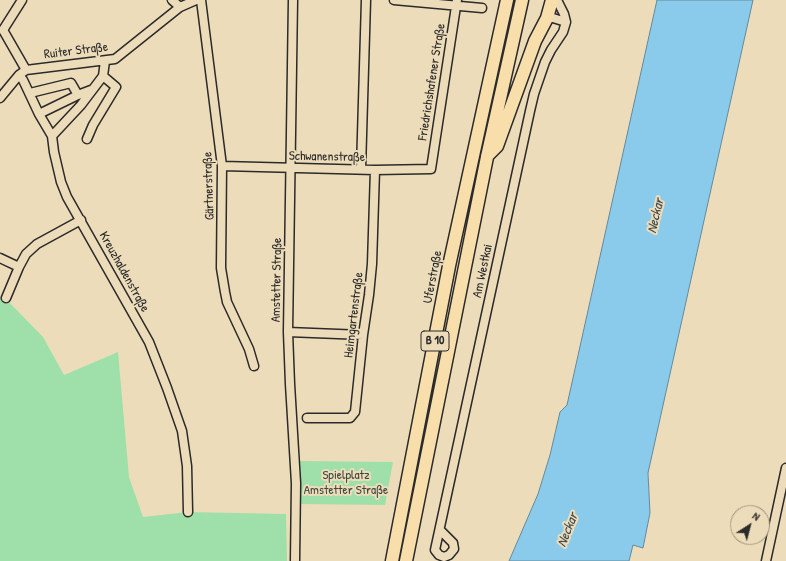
<!DOCTYPE html>
<html>
<head>
<meta charset="utf-8">
<style>
	body { margin:0 }
	#map { position:relative; width:786px; height:561px; overflow:hidden; background:#eddcb9; font-family:"Patrick Hand",sans-serif }
	canvas { display:block }
	.north { position:absolute; left:730px; top:505px; width:40px; height:40px; box-sizing:border-box; background:#eddcb9; border:1px solid #9f9580; border-radius:50%; rotate:36deg; font-size:11px; font-weight:700; line-height:16px; text-align:center; color:#2b2b2b }
	.north::after { content:''; display:block; margin:auto; width:14px; height:18px; background:#2b2b2b; clip-path:polygon(50% 0,100% 100%,50% 72%,0 100%) }
</style>
</head>
<body>
<div id="map">
<canvas width="786" height="561"></canvas>
<div class="north">N</div>
</div>
<script>
const c = document.querySelector('canvas').getContext('2d');
c.lineJoin = 'round';
function fillPath(path, color) {
  c.fillStyle = color;
  c.fill(path, 'evenodd');
}
function toPath(rows) {
  const path = new Path2D();
  for (const r of rows) {
    path.moveTo(r[0], r[1]);
    for (let i = 2; i < r.length; i += 2) path.lineTo(r[i], r[i + 1]);
  }
  return path;
}
function strokePath(path, color, width, dash) {
  c.strokeStyle = color;
  c.lineWidth = width;
  c.lineCap = dash ? 'butt' : 'round';
  c.setLineDash(dash || []);
  c.stroke(path);
}
function drawText(font, color, halo, rows, align = 'center') {
  c.font = font + ' "Patrick Hand",sans-serif';
  c.lineWidth = 4;
  c.setLineDash([]);
  c.textBaseline = 'middle';
  c.strokeStyle = halo;
  c.fillStyle = color;
  for (const [text, x, y, turn = 0] of rows) {
    c.save();
    c.translate(x, y);
    c.rotate((+turn || 0) * Math.PI / 180);
    c.textAlign = isNaN(turn) ? turn : align;
    if (halo) c.strokeText(text, 0, 0);
    c.fillText(text, 0, 0);
    c.restore();
  }
}
const green = toPath([
	[0,297,5,298,43,337,64,375,118,352,129,477,143,517,188,512,286,514,287,561,0,561],
	[299,461,393,462,385,505,299,504]
]);
const water = toPath([
	[657,0,753,0,648,473,650,513,643,548,633,545,629,561,509,561,538,494,550,455,560,412,567,405,657,0]
]);
const minor = toPath([
	[22,0,3,30,26,70],
	[172,0,180,7],
	[201,0,222,166,221,268,225,292,227,302,249,349,254,366],
	[293,0,288,332,290,384,296,483,295,561],
	[394,0,482,8],
	[547,18,553,18,566,22],
	[105,61,103,76,81,105,52,136,54,152,61,182,67,197,149,342,167,388,182,431,187,466,188,512],
	[19,75,23,80,39,114,52,136],
	[30,93,71,83,78,95],
	[0,98,19,75,26,70,115,59,180,7,196,0],
	[39,114,78,95,91,90],
	[87,139,93,125,116,87,103,76],
	[222,166,375,170,431,169,457,0],
	[361,169,366,0],
	[0,258,19,267],
	[6,298,19,267,26,254,37,244,81,220],
	[288,332,363,335],
	[307,418,350,418,355,412,363,335,369,295,372,264,375,170],
	[440,530,453,543,454,549,449,555,444,557,439,555,435,550,530,111,534,94,545,62,551,50,563,32,566,22,564,14,557,0],
	[766,561,786,468]
]);
const highway = toPath([
	[487,156,497,146,535,41,547,18,552,0],
	[392,561,449,266,507,0],
	[406,561,487,157,522,0]
]);
const shields = [
	[435,341,28]
];
const shieldNames = [
	["B 10",435,341]
];
const streetNames = [
	["Ruiter Straße",76,51,-7],
	["Friedrichshafener Straße",432,82,-81],
	["Schwanenstraße",327,157,1],
	["Gärtnerstraße",209,186,-92],
	["Am Westkai",483,271,-78],
	["Kreuzhaldenstraße",124,272,61],
	["Uferstraße",433,277,-79],
	["Amstetter Straße",277,280,-89],
	["Heimgartenstraße",354,315,-83]
];
const parkNames = [
	["Spielplatz",346,476],
	["Amstetter Straße",346,491]
];
const waterNames = [
	["Neckar",656,216,-77],
	["Neckar",568,530,-68]
];
fillPath(green, '#9fe0aa');
fillPath(water, '#8acaeb');
strokePath(water, '#648a9e', 1);
strokePath(minor, '#2b2b2b', 11);
strokePath(highway, '#2b2b2b', 15);
strokePath(minor, '#eddcb9', 8);
strokePath(highway, '#f8deab', 12);
for (const [x, y, w] of shields) {
  const box = new Path2D();
  box.roundRect(x - w / 2, y - 10, w, 20, 3);
  c.fillStyle = '#eddcb9';
  c.fill(box);
  strokePath(box, '#2b2b2b', 1);
}
drawText('bold 12px', '#2b2b2b', null, shieldNames);
drawText('13px', '#2b2b2b', '#eddcb9', streetNames);
drawText('13px', '#3c463e', '#eddcb9', parkNames);
drawText('italic 14px', '#3e4b51', '#eddcb9', waterNames);
</script>
</body>
</html>
